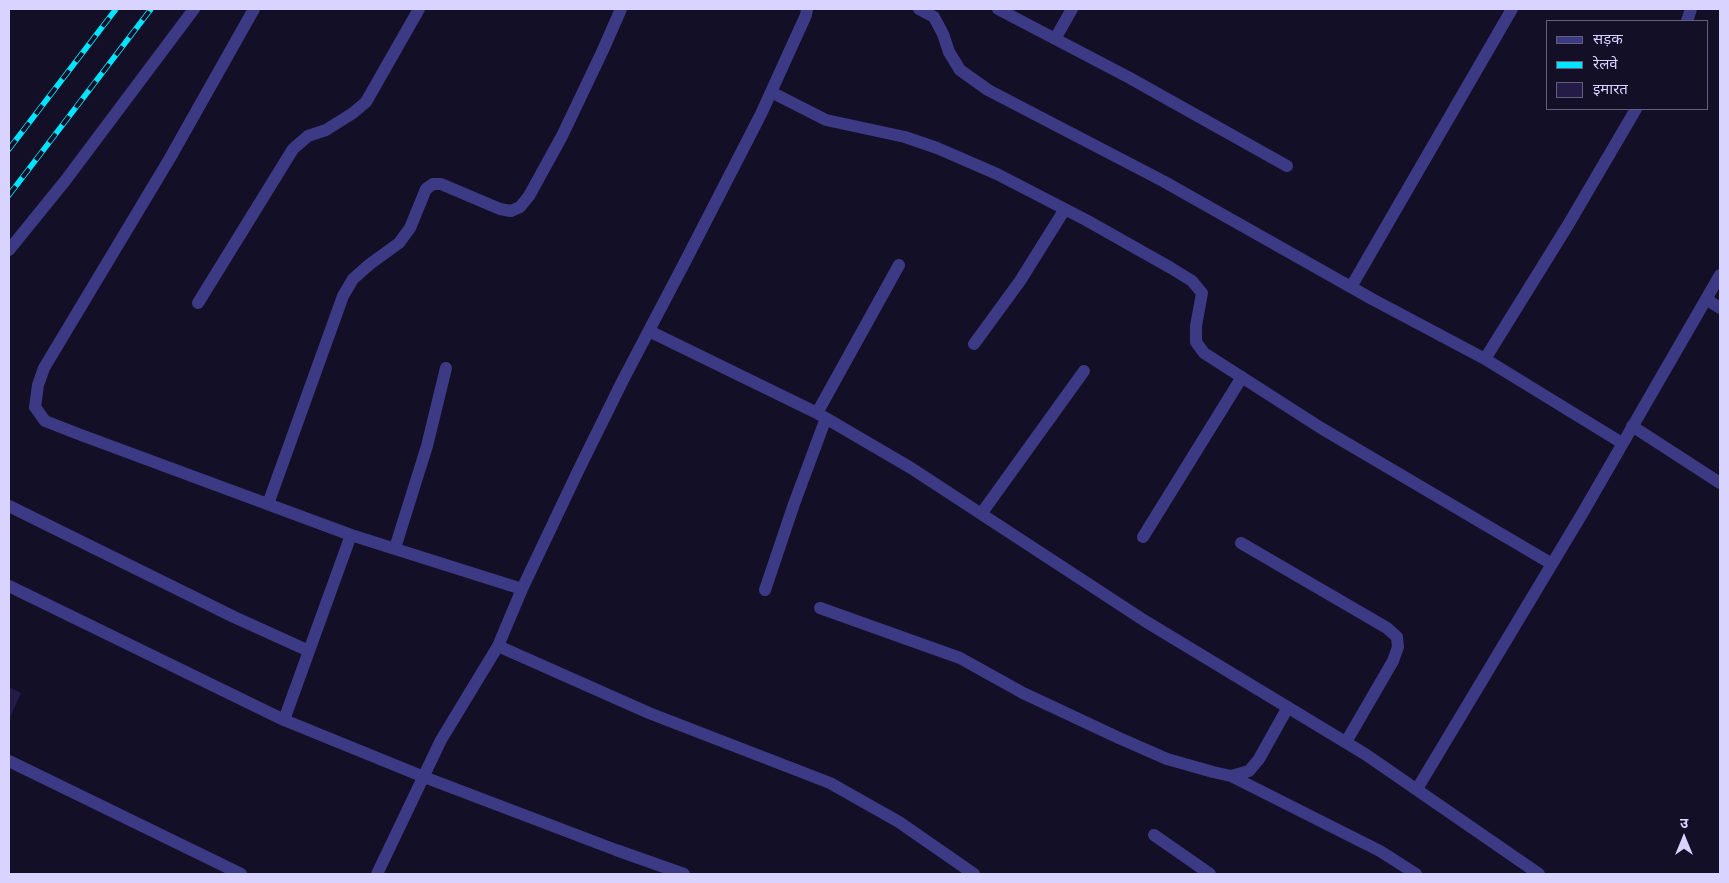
<!DOCTYPE html>
<html>
<head>
<meta charset="utf-8">
<style>
	body { margin:0 }
	#map { position:relative; width:1729px; height:883px; overflow:hidden; background:#130f26; font-family:"Asap Condensed","Noto Sans Devanagari",sans-serif }
	canvas { display:block }
	.frame { position:absolute; inset:0; border:10px solid #d9d4ff; pointer-events:none }
	.legend { position:absolute; left:1546px; top:20px; width:162px; height:90px; box-sizing:border-box; background:#130f26; border:1px solid #625e7d; margin:0; padding:6px 9px; list-style:none; font-size:15px; color:#d9d4ff }
	.legend li { display:flex; align-items:center; gap:10px; height:25px }
	.legend b { width:25px; border:1px solid #625e7d }
	.north { position:absolute; left:1659px; top:813px; width:50px; height:50px; -webkit-text-stroke:4px #130f26; paint-order:stroke; rotate:0deg; font-size:14px; font-weight:700; line-height:20px; text-align:center; color:#d9d4ff }
	.north::after { content:''; display:block; margin:auto; width:18px; height:22px; background:#d9d4ff; clip-path:polygon(50% 0,100% 100%,50% 72%,0 100%) }
</style>
</head>
<body>
<div id="map">
<canvas width="1729" height="883"></canvas>
<div class="frame"></div>
<ul class="legend">
<li><b style="height:6px;background:#3d3a85"></b>सड़क</li>
<li><b style="height:6px;background:#00e5ff"></b>रेलवे</li>
<li><b style="height:14px;background:#241b47"></b>इमारत</li>
</ul>
<div class="north">उ</div>
</div>
<script>
const c = document.querySelector('canvas').getContext('2d');
c.lineJoin = 'round';
function fillPath(path, color) {
  c.fillStyle = color;
  c.fill(path, 'evenodd');
}
function toPath(rows) {
  const path = new Path2D();
  for (const r of rows) {
    path.moveTo(r[0], r[1]);
    for (let i = 2; i < r.length; i += 2) path.lineTo(r[i], r[i + 1]);
  }
  return path;
}
function strokePath(path, color, width, dash) {
  c.strokeStyle = color;
  c.lineWidth = width;
  c.lineCap = dash ? 'butt' : 'round';
  c.setLineDash(dash || []);
  c.stroke(path);
}
const building = toPath([
	[9,687,21,693,9,720]
]);
const minor = toPath([
	[254,9,170,158,44,368,38,385,35,407,45,421,81,435,351,535,522,589],
	[919,9,934,17,943,34,949,52,960,70,988,90,1163,181,1372,299,1485,359,1622,443],
	[998,9,1128,77,1287,166],
	[1687,21,1691,9],
	[1055,39,1072,9],
	[771,92,826,120,905,137,937,148,997,174,1086,220,1171,268,1192,281,1202,293,1196,326,1196,342,1204,353,1321,428,1552,564],
	[9,250,65,181,194,9],
	[1351,287,1512,9],
	[1706,299,1720,308],
	[198,303,293,149,308,136,326,130,353,113,366,102,419,9],
	[649,331,817,413,911,468,1145,621,1365,754,1539,874],
	[974,344,1020,281,1065,209],
	[1485,359,1568,225,1636,109],
	[817,413,899,265],
	[1632,426,1720,483],
	[268,504,343,296,353,279,370,264,399,243,410,228,426,189,433,184,441,184,500,209,511,211,520,207,529,196,562,136,603,50,621,9],
	[9,506,234,617,309,651],
	[981,514,1084,371],
	[1143,537,1242,377],
	[1241,543,1387,628,1397,637,1398,647,1393,661,1346,742],
	[395,548,427,446,446,368],
	[9,586,284,720,424,777,616,850,684,874],
	[765,590,794,504,826,418],
	[820,608,960,658,1023,693,1119,738,1167,759,1213,772,1231,776,1249,771,1259,759,1288,707],
	[498,646,649,713,830,783,899,822,974,874],
	[284,720,351,535],
	[9,761,241,874],
	[1231,776,1380,851,1416,874],
	[1417,789,1582,514,1720,275],
	[1154,835,1210,874],
	[377,874,441,740,498,646,522,589,579,469,623,380,687,258,761,114,806,15,807,9]
]);
const rail = toPath([
	[9,149,116,9],
	[9,195,151,9]
]);
fillPath(building, '#241b47');
strokePath(minor, '#3d3a85', 12);
strokePath(rail, '#00e5ff', 5.5);
strokePath(rail, '#130f26', 4, [11]);
</script>
</body>
</html>
